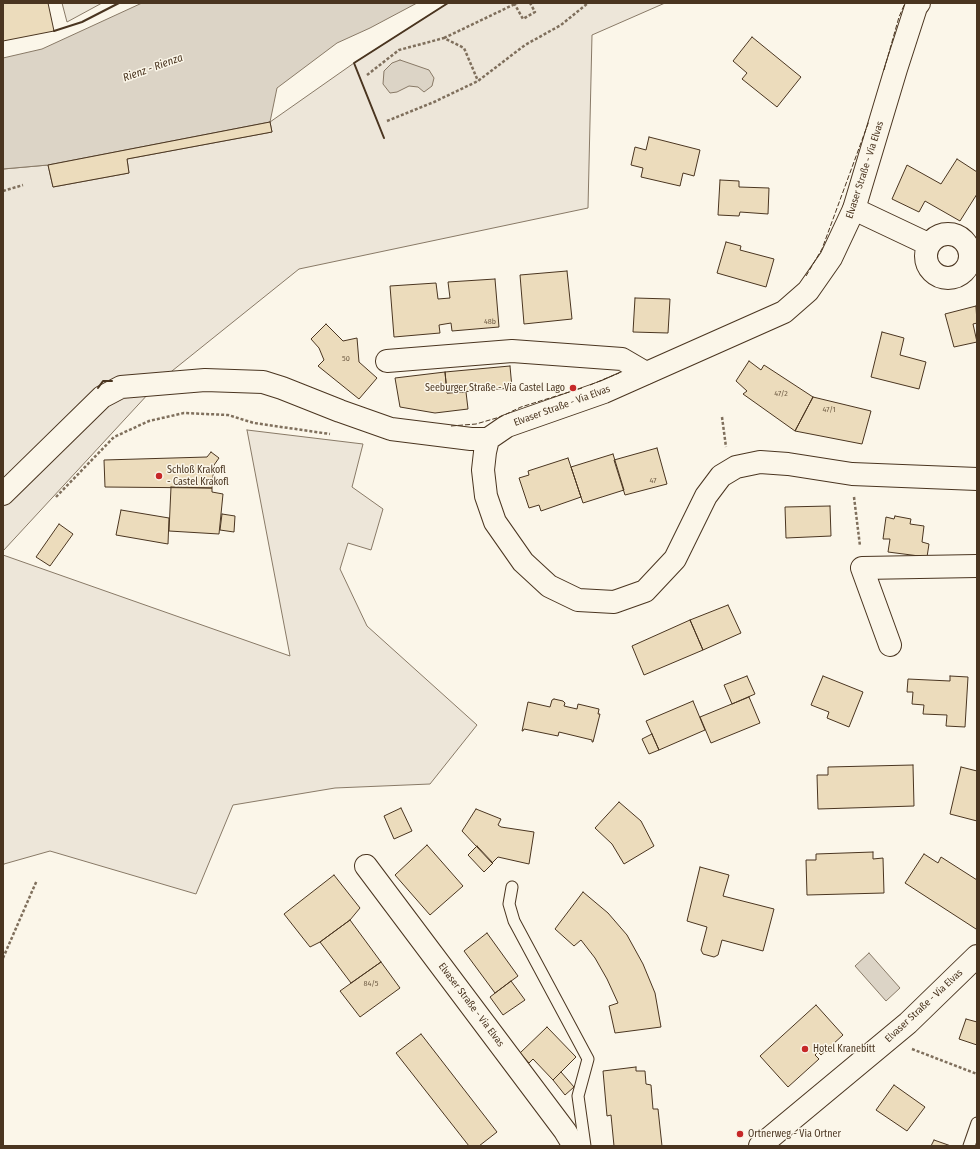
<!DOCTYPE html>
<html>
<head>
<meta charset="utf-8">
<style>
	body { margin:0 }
	#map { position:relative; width:980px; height:1149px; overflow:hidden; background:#fbf6e9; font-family:"Fira Sans Condensed",sans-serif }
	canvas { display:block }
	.frame { position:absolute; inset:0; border:4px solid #4a3520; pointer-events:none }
</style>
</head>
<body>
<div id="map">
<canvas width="980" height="1149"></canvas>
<div class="frame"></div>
</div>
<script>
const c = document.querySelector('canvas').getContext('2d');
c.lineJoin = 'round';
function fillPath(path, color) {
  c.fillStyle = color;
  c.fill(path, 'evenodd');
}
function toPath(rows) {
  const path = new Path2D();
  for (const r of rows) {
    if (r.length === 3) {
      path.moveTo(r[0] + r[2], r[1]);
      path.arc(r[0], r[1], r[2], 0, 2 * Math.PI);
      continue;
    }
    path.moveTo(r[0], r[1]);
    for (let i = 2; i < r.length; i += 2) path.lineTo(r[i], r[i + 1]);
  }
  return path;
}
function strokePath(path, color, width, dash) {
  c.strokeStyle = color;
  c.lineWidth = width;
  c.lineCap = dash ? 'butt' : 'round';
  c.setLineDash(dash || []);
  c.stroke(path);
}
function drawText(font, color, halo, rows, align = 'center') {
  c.font = font + ' "Fira Sans Condensed",sans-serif';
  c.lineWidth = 3;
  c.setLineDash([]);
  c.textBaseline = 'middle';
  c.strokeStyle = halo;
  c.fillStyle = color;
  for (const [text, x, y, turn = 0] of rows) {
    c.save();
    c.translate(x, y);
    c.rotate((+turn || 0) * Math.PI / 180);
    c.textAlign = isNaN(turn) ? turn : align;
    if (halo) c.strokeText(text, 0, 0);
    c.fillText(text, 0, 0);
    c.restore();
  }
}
const green = toPath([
	[448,3,665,3,592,35,588,208,299,269,162,379,3,551,3,169,48,165,53,187,129,173,127,159,272,132,270,122,354,63,448,3],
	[247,430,363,444,352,487,383,509,371,550,348,543,340,569,367,626,477,725,430,784,335,788,233,805,196,894,50,851,4,864,3,866,3,555,290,656,247,430]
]);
const parking = toPath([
	[62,3,102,3,67,22,62,3]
]);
const water = toPath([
	[142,3,417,3,370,28,337,43,277,88,270,122,48,165,3,169,3,58,42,49,142,3],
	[400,60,429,70,434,78,432,86,424,92,418,87,409,86,397,92,390,93,383,84,384,71,392,63,400,60],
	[869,953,900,988,886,1001,855,966,869,953]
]);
const building = toPath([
	[3,3,48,3,54,31,3,41,3,3],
	[752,37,801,77,777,107,742,79,747,73,733,61,752,37],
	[270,122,272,132,127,159,129,173,53,187,48,165,270,122],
	[649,137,700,150,694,176,683,173,680,186,641,177,643,168,631,165,635,147,646,150,649,137],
	[957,159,977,172,977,194,960,221,925,201,919,212,892,199,907,165,941,184,957,159],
	[720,180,739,181,739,187,769,188,768,214,740,212,739,216,718,215,720,180],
	[726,242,741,246,740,250,774,259,766,287,717,273,726,242],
	[567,271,572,319,524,324,520,275,567,271],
	[495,279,499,327,452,331,451,323,439,325,440,333,394,337,390,286,436,283,438,299,450,298,448,282,495,279],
	[635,298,670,299,668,333,633,332,635,298],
	[976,306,977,323,973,324,977,342,954,347,945,314,976,306],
	[326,324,343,341,357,338,359,362,377,378,359,399,318,366,324,360,319,348,311,339,326,324],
	[882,332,904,338,900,355,926,362,919,389,871,377,882,332],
	[749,361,761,370,764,365,813,397,795,431,743,394,747,391,736,381,749,361],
	[510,366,512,388,447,393,445,372,510,366],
	[445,372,447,393,466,392,468,409,435,413,400,407,395,378,445,372],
	[813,397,871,411,862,444,795,431,813,397],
	[657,448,667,484,625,495,614,460,657,448],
	[211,452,219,458,214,465,212,488,105,487,104,460,207,457,211,452],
	[613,454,624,490,583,503,571,467,613,454],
	[568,458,581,497,541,511,539,505,529,508,519,478,529,475,528,471,568,458],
	[171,487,212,488,212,492,223,494,219,534,169,531,171,487],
	[830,506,831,536,786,538,785,507,830,506],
	[121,510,169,518,168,544,116,535,121,510],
	[222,514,235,516,234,532,220,530,222,514],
	[895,516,911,519,910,524,924,526,922,542,929,544,927,557,888,552,890,539,883,539,886,517,894,519,895,516],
	[59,524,73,534,50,566,36,557,59,524],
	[728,605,741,633,703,650,690,620,728,605],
	[690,620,703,650,644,675,632,646,690,620],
	[747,676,755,694,732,704,724,685,747,676],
	[823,676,863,692,849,727,827,718,829,712,811,705,823,676],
	[950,676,968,677,965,727,946,726,947,715,923,714,924,705,912,704,913,692,907,692,908,679,950,681,950,676],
	[749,697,760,723,711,743,700,717,749,697],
	[554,699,563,701,565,703,564,706,577,709,578,704,599,709,598,714,600,714,593,742,592,742,592,740,559,732,558,736,524,729,523,731,522,731,528,702,550,707,552,700,554,699],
	[693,701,705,730,659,750,646,721,693,701],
	[652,734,659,750,649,754,642,739,652,734],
	[913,765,914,806,818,809,817,775,828,775,828,767,913,765],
	[961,767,977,771,977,821,950,814,961,767],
	[619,802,641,821,654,846,624,864,612,844,595,828,619,802],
	[401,808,412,831,394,839,384,816,401,808],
	[476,809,501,819,498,825,501,827,534,832,529,864,498,857,492,863,462,831,476,809],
	[427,845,463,886,430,915,395,875,427,845],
	[477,846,493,863,484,872,468,855,477,846],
	[873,852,873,859,883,858,884,893,807,895,806,860,816,860,816,854,873,852],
	[924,854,938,863,941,857,977,880,977,928,976,929,905,883,924,854],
	[700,867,729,875,723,896,774,909,763,951,722,940,718,955,714,957,703,954,701,950,707,927,687,921,700,867],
	[334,875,360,908,350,920,320,942,310,947,284,914,334,875],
	[583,892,608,913,627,935,643,964,655,993,661,1027,615,1033,609,1006,618,1003,607,979,595,958,581,940,574,946,555,929,583,892],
	[350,920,381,962,351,983,320,942,350,920],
	[487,933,518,976,495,993,464,951,487,933],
	[381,962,400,988,360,1017,340,991,381,962],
	[511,981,525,1000,503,1015,490,997,511,981],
	[816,1005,843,1035,821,1055,818,1052,815,1055,819,1059,788,1087,760,1056,816,1005],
	[966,1019,977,1022,977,1045,959,1039,966,1019],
	[547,1027,576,1057,553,1080,533,1059,529,1063,520,1053,547,1027],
	[421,1034,497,1132,479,1146,469,1146,396,1053,421,1034],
	[636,1067,636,1071,645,1071,646,1084,651,1085,653,1109,658,1109,662,1146,614,1146,611,1115,607,1116,603,1071,636,1067],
	[561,1072,574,1087,565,1095,553,1080,561,1072],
	[894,1085,925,1107,907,1131,876,1110,894,1085],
	[934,1140,951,1146,931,1146,934,1140]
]);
const path = toPath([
	[514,3,523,19,535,12,530,3],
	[444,38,517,3],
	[367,75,399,50,444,38,464,48,478,81],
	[387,121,434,102,478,81,525,45,561,25,588,3],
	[3,191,23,185],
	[722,417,726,447],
	[56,497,114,437,149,421,184,413,228,415,254,423,330,434],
	[854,497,860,546],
	[3,958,37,880],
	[912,1049,977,1074]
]);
const service = toPath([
	[512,887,509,904,514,921,588,1059,578,1096,585,1146],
	[969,1146,977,1123]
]);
const minor = toPath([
	[854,209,928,244],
	[948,256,22],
	[387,361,512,351,622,359,646,373],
	[3,494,102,397,121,387,205,380,263,382,282,388,340,411,391,429,471,439,488,439],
	[890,645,862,568,977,566],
	[366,866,565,1131,574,1146]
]);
const tertiary = toPath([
	[919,3,916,7,896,69,854,209,831,258,808,291,784,312,604,392,507,426,488,439,485,452,483,470,486,496,495,522,523,562,549,586,578,600,614,602,645,591,675,559,706,496,721,476,736,467,760,462,788,464,852,474,977,479],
	[760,1146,908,1023,977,956]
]);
const fence = toPath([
	[884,70,899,17,905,3],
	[806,276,822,249,869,121],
	[590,385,619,373],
	[451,426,476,424,500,417,521,407,582,388]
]);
const wall = toPath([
	[54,31,82,22,119,3],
	[384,138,354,63,448,3],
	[98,388,103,381,112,381]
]);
const markers = [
	[573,388,4,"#c62828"],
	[159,476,4,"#c62828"],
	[805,1049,4,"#c62828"],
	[740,1134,4,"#c62828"]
];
const numberNames = [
	["48b",490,322],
	["50",346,359],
	["47/2",781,394],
	["47/1",829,410],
	["47",653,481],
	["84/5",371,984]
];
const streetNames = [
	["Elvaser Straße - Via Elvas",865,170,-72],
	["Elvaser Straße - Via Elvas",562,406,-20],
	["Elvaser Straße - Via Elvas",471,1005,53],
	["Elvaser Straße - Via Elvas",924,1006,-43]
];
const poiNames = [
	["Seeburger Straße - Via Castel Lago",565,388,"right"],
	["Schloß Krakofl",167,470],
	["- Castel Krakofl",167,482],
	["Hotel Kranebitt",813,1049],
	["Ortnerweg - Via Ortner",748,1134]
];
const waterNames = [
	["Rienz - Rienza",153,68,-20]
];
fillPath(green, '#ede6d9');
strokePath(green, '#887966', 1);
fillPath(parking, '#ede7d9');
strokePath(parking, '#887966', 1);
fillPath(water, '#dcd4c6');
strokePath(water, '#887966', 1);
fillPath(building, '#ecdcbc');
strokePath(building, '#4a3520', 1);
strokePath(service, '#4a3520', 13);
strokePath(minor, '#4a3520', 24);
strokePath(tertiary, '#4a3520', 24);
strokePath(path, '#7f6f5c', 2.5, [3, 2]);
strokePath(service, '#fbf6e9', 11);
strokePath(minor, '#fbf6e9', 22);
strokePath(tertiary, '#fbf6e9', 22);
strokePath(fence, '#4a3520', 1, [5, 2]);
strokePath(wall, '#4a3520', 2);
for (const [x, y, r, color] of markers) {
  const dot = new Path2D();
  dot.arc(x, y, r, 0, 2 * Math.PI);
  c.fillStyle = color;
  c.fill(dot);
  strokePath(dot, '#fbf6e9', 1.5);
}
drawText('8px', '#725f47', null, numberNames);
drawText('10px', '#4a3520', '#fbf6e9', streetNames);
drawText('10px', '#4a3520', '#fbf6e9', poiNames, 'left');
drawText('italic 11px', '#4a3520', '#fbf6e9', waterNames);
</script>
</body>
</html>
